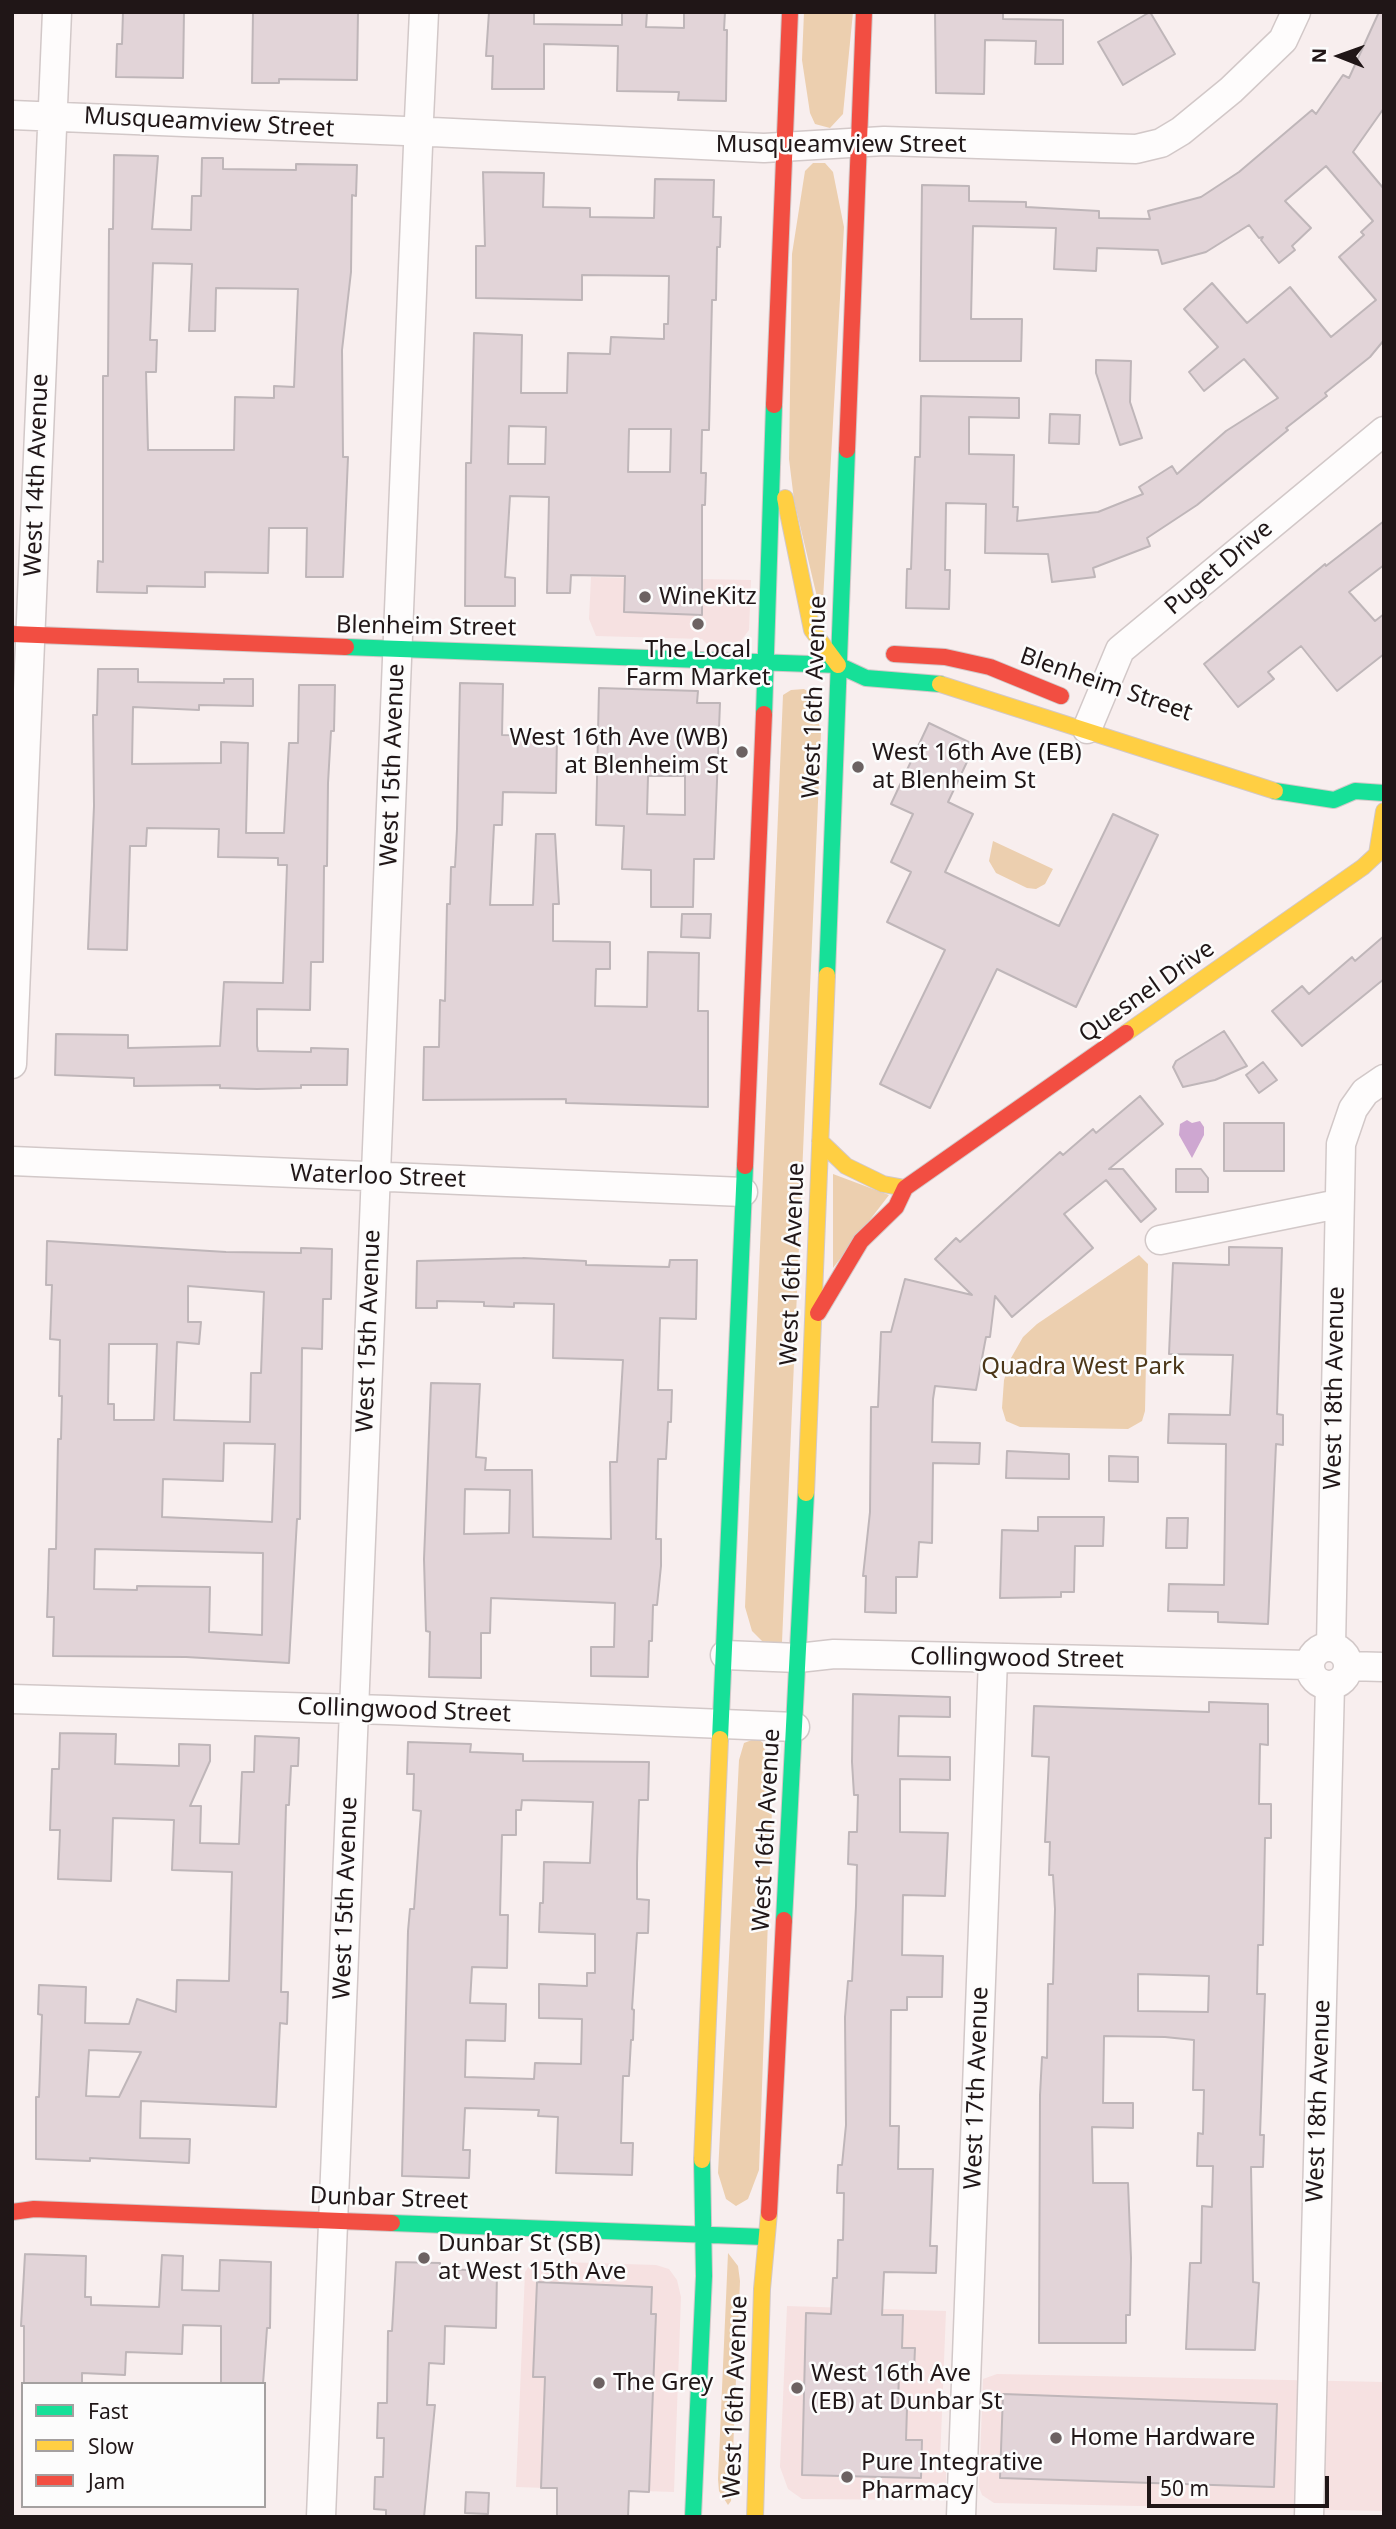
<!DOCTYPE html>
<html>
<head>
<meta charset="utf-8">
<style>
	body { margin:0 }
	#map { position:relative; width:1396px; height:2529px; overflow:hidden; background:#f8eeee; font-family:"Noto Sans",sans-serif }
	canvas { display:block }
	.frame { position:absolute; inset:0; border:14px solid #201617; pointer-events:none }
	.legend { position:absolute; left:21px; top:2382px; width:245px; height:126px; box-sizing:border-box; background:#fcfcfc; border:2px solid #a4a0a0; margin:0; padding:9px 12px; list-style:none; font-size:21px; color:#201617 }
	.legend li { display:flex; align-items:center; gap:14px; height:35px }
	.legend b { width:35px; border:2px solid #a4a0a0 }
	.north { position:absolute; left:1305px; top:21px; width:70px; height:70px; -webkit-text-stroke:5px #fcfcfc; paint-order:stroke; rotate:271deg; font-size:19px; font-weight:700; line-height:28px; text-align:center; color:#201617 }
	.north::after { content:''; display:block; margin:auto; width:24px; height:32px; background:#201617; clip-path:polygon(50% 0,100% 100%,50% 72%,0 100%) }
	.scale { position:absolute; left:1147px; top:2476px; width:182px; height:32px; box-sizing:border-box; border:4px solid #201617; border-top:0; padding-left:9px; font-size:21px; line-height:24px; white-space:nowrap; color:#201617; -webkit-text-stroke:5px #fcfcfc; paint-order:stroke }
</style>
</head>
<body>
<div id="map">
<canvas width="1396" height="2529"></canvas>
<div class="frame"></div>
<ul class="legend">
<li><b style="height:9px;background:#16e098"></b>Fast</li>
<li><b style="height:9px;background:#ffcf43"></b>Slow</li>
<li><b style="height:9px;background:#f24e42"></b>Jam</li>
</ul>
<div class="north">N</div>
<div class="scale">50 m</div>
</div>
<script>
const c = document.querySelector('canvas').getContext('2d');
c.lineJoin = 'round';
function fillPath(path, color) {
  c.fillStyle = color;
  c.fill(path, 'evenodd');
}
function toPath(rows) {
  const path = new Path2D();
  for (const r of rows) {
    if (r.length === 3) {
      path.moveTo(r[0] + r[2], r[1]);
      path.arc(r[0], r[1], r[2], 0, 2 * Math.PI);
      continue;
    }
    path.moveTo(r[0], r[1]);
    for (let i = 2; i < r.length; i += 2) path.lineTo(r[i], r[i + 1]);
  }
  return path;
}
function strokePath(path, color, width, dash) {
  c.strokeStyle = color;
  c.lineWidth = width;
  c.lineCap = dash ? 'butt' : 'round';
  c.setLineDash(dash || []);
  c.stroke(path);
}
function drawText(font, color, halo, rows, align = 'center') {
  c.font = font + ' "Noto Sans",sans-serif';
  c.lineWidth = 5;
  c.setLineDash([]);
  c.textBaseline = 'middle';
  c.strokeStyle = halo;
  c.fillStyle = color;
  for (const [text, x, y, turn = 0] of rows) {
    c.save();
    c.translate(x, y);
    c.rotate((+turn || 0) * Math.PI / 180);
    c.textAlign = isNaN(turn) ? turn : align;
    if (halo) c.strokeText(text, 0, 0);
    c.fillText(text, 0, 0);
    c.restore();
  }
}
const built = toPath([
	[591,577,751,580,749,630,740,642,707,644,702,639,596,636,589,619],
	[532,2261,656,2265,669,2269,677,2280,681,2297,674,2492,516,2487,525,2272],
	[787,2306,946,2311,940,2462,946,2472,946,2485,936,2500,802,2499,788,2489,780,2467],
	[997,2374,1384,2382,1384,2511,994,2503,982,2495,979,2487,983,2379]
]);
const green = toPath([
	[804,12,853,12,843,114,830,128,815,124,810,113,802,60],
	[813,163,825,163,833,172,844,227,822,618,794,500,789,459,792,254,805,171],
	[804,689,812,694,821,732,782,1642,769,1648,752,1631,745,1607,783,695,791,690],
	[993,841,1053,869,1045,884,1036,889,1027,888,996,873,989,861],
	[833,1174,889,1195,833,1268],
	[1139,1255,1148,1264,1145,1411,1142,1421,1128,1429,1020,1427,1006,1421,1002,1408,1004,1380,1011,1358,1023,1337,1037,1324],
	[757,1738,763,1743,773,1781,759,2170,748,2199,736,2206,726,2199,718,2173,739,1760,744,1743],
	[728,2253,738,2266,740,2281,731,2501,728,2505,719,2491,718,2479]
]);
const water = toPath([
	[1187,1120,1192,1123,1200,1121,1204,1127,1204,1135,1192,1158,1179,1135,1180,1124]
]);
const building = toPath([
	[123,12,184,12,183,78,116,77,117,44,122,44,123,12],
	[253,12,358,12,357,80,279,79,279,83,252,83,253,12],
	[489,12,534,12,534,24,622,25,622,12,647,12,646,27,684,28,684,12,725,12,724,30,727,30,726,101,678,100,679,92,617,91,618,46,544,44,544,89,492,89,493,56,486,56,489,12],
	[935,12,1003,12,1003,19,1063,20,1063,64,1035,64,1036,41,985,40,984,94,936,93,935,12],
	[1150,12,1175,54,1123,85,1098,42,1150,12],
	[1379,12,1384,12,1384,108,1353,152,1384,189,1384,340,1370,357,1325,393,1327,396,1286,428,1288,430,1197,505,1147,538,1150,546,1093,568,1095,577,1052,582,1048,554,985,553,986,504,946,503,945,570,950,570,949,609,906,608,907,569,911,569,915,457,920,457,921,396,1019,398,1019,418,969,417,969,454,1014,455,1013,507,1018,507,1017,521,1098,512,1143,494,1139,487,1172,466,1177,474,1226,431,1278,398,1244,359,1204,391,1189,372,1218,347,1184,309,1212,283,1247,323,1290,287,1331,337,1376,300,1339,257,1364,235,1361,232,1373,221,1326,166,1285,201,1311,228,1292,246,1295,250,1279,263,1261,240,1263,237,1259,238,1249,225,1206,252,1162,264,1158,250,1097,248,1096,271,1054,269,1056,228,973,226,971,319,1022,319,1021,361,920,361,922,185,969,186,969,201,1026,202,1026,207,1099,211,1099,218,1150,219,1148,211,1201,197,1239,172,1312,110,1316,114,1343,75,1349,78,1379,12],
	[114,155,158,156,152,229,191,230,192,196,201,196,202,158,223,158,223,169,296,170,296,164,357,165,356,196,352,195,351,272,342,350,343,457,348,457,343,577,306,577,307,528,269,528,268,573,205,572,205,587,147,586,147,593,97,592,98,561,103,562,103,376,108,376,109,229,113,229,114,155],
	[153,263,192,264,189,331,215,331,216,288,298,289,294,387,274,386,274,398,235,397,234,450,148,450,146,372,156,372,157,340,150,340,153,263],
	[483,172,544,173,543,207,590,208,590,217,654,218,655,179,714,180,713,217,721,217,720,247,717,247,716,300,712,300,709,430,702,430,701,473,706,473,705,505,702,505,702,615,624,612,625,576,571,575,570,593,547,593,549,497,510,496,505,577,515,578,515,606,465,606,466,463,471,463,474,333,522,335,521,393,567,393,568,353,610,354,611,337,664,339,664,324,668,324,669,276,582,275,582,300,476,298,476,246,485,246,483,172],
	[509,426,546,427,545,464,508,464,509,426],
	[629,429,671,429,670,472,628,472,629,429],
	[1096,360,1131,361,1130,402,1142,438,1120,445,1096,373,1096,360],
	[1050,414,1080,415,1079,444,1049,443,1050,414],
	[1384,521,1384,565,1349,592,1375,621,1384,614,1384,654,1337,691,1301,646,1268,672,1274,679,1238,707,1204,664,1325,564,1326,566,1384,521],
	[98,669,138,669,138,682,224,683,224,679,253,679,253,706,199,705,199,710,133,707,132,764,221,763,221,742,248,743,246,833,284,833,289,743,298,743,299,685,335,685,334,731,331,731,328,783,327,866,324,866,323,962,311,962,310,1010,257,1009,257,1046,258,1051,311,1052,311,1048,348,1049,347,1085,301,1085,301,1088,257,1089,220,1088,220,1085,134,1086,134,1078,55,1075,56,1034,128,1035,128,1048,220,1046,224,982,283,983,287,865,278,865,278,858,218,857,219,829,147,828,146,846,130,846,127,950,88,949,94,806,93,715,97,715,98,669],
	[460,683,503,684,502,735,557,736,556,793,503,792,502,825,494,825,490,905,533,905,536,834,555,834,559,904,553,904,553,941,610,942,610,969,596,969,595,1006,647,1007,648,952,699,953,698,1011,708,1011,708,1107,566,1103,566,1099,423,1100,424,1047,439,1047,440,1000,445,1001,447,904,450,904,451,867,455,867,457,829,460,683],
	[599,688,698,691,697,703,720,703,714,859,694,859,693,907,651,907,651,870,622,869,624,826,596,825,599,688],
	[648,776,685,776,685,815,647,814,648,776],
	[929,723,975,745,948,802,973,814,945,872,1059,926,1113,814,1158,835,1076,1007,997,969,930,1108,880,1084,945,950,887,922,911,872,891,862,913,814,891,804,929,723],
	[682,914,711,914,710,938,681,937,682,914],
	[1384,936,1384,979,1302,1046,1272,1011,1302,986,1309,994,1352,957,1355,961,1384,936],
	[1224,1031,1247,1066,1215,1080,1183,1087,1173,1067,1176,1061,1224,1031],
	[1263,1062,1277,1080,1259,1093,1246,1075,1263,1062],
	[1140,1096,1163,1124,1109,1169,1123,1169,1156,1209,1141,1222,1106,1180,1064,1214,1093,1248,1012,1317,995,1296,990,1337,986,1337,976,1390,935,1386,933,1399,932,1442,980,1443,979,1464,933,1463,932,1543,919,1542,917,1577,896,1577,896,1613,865,1612,866,1576,863,1576,870,1512,871,1407,878,1407,881,1332,891,1332,905,1279,972,1295,935,1259,956,1238,960,1242,1060,1152,1063,1155,1093,1129,1096,1133,1140,1096],
	[1224,1123,1284,1123,1284,1171,1224,1171,1224,1123],
	[1176,1169,1201,1169,1208,1178,1208,1192,1176,1192,1176,1169],
	[47,1241,226,1252,301,1253,301,1248,332,1249,331,1299,323,1299,322,1349,302,1348,300,1519,297,1519,289,1663,186,1657,53,1656,54,1617,47,1617,48,1588,49,1549,56,1549,58,1439,61,1439,62,1396,59,1396,60,1340,50,1339,52,1285,46,1285,47,1241],
	[188,1286,264,1292,261,1373,251,1373,250,1422,174,1420,177,1342,199,1344,201,1322,188,1322,188,1286],
	[109,1344,157,1344,154,1420,114,1420,114,1404,108,1404,109,1344],
	[224,1443,275,1444,272,1522,162,1517,163,1479,223,1481,224,1443],
	[95,1549,263,1553,262,1635,209,1632,210,1587,137,1586,137,1590,94,1589,95,1549],
	[1229,1247,1282,1248,1277,1414,1283,1415,1283,1445,1276,1444,1268,1624,1218,1622,1218,1612,1168,1611,1169,1584,1224,1585,1226,1444,1168,1443,1169,1414,1230,1415,1233,1355,1169,1354,1173,1263,1229,1265,1229,1247],
	[523,1258,586,1261,586,1265,669,1267,670,1260,697,1260,696,1319,660,1318,658,1390,672,1390,671,1422,668,1422,666,1459,658,1459,656,1539,661,1539,661,1566,657,1605,653,1605,652,1641,649,1641,648,1677,591,1676,591,1647,614,1647,615,1603,491,1598,490,1633,481,1633,481,1678,429,1677,430,1632,426,1631,424,1559,431,1383,480,1384,476,1457,486,1458,485,1470,532,1470,533,1537,611,1539,610,1462,617,1462,623,1360,553,1358,554,1304,514,1303,514,1307,484,1306,484,1302,437,1301,437,1308,416,1308,417,1261,523,1258],
	[465,1489,510,1490,509,1533,464,1534,465,1489],
	[1007,1451,1069,1454,1069,1479,1006,1478,1007,1451],
	[1109,1456,1138,1457,1138,1482,1109,1481,1109,1456],
	[1038,1517,1104,1517,1103,1546,1075,1546,1074,1592,1061,1592,1061,1597,1000,1598,1002,1530,1038,1531,1038,1517],
	[1167,1518,1188,1518,1187,1548,1166,1548,1167,1518],
	[853,1694,950,1697,950,1717,899,1716,898,1756,950,1757,950,1780,900,1779,900,1832,948,1833,945,1896,903,1895,902,1955,943,1956,942,1997,907,1997,907,2010,891,2010,890,2126,899,2126,898,2169,933,2169,930,2246,937,2246,936,2273,884,2272,882,2315,903,2315,902,2348,915,2348,914,2371,899,2371,898,2408,907,2408,906,2440,922,2440,921,2478,802,2475,806,2313,831,2314,833,2278,837,2278,838,2240,843,2240,844,2193,837,2193,838,2165,842,2165,846,2125,845,2017,848,1981,852,1981,856,1906,857,1865,848,1864,849,1832,857,1832,858,1795,854,1795,852,1762,853,1694],
	[1209,1702,1268,1704,1268,1745,1260,1744,1259,1804,1271,1804,1271,1838,1265,1838,1263,1945,1258,1945,1257,1994,1265,1994,1260,2135,1264,2135,1263,2167,1251,2167,1253,2282,1259,2283,1255,2350,1186,2349,1190,2263,1201,2263,1202,2206,1212,2207,1213,2166,1197,2166,1198,2133,1203,2134,1204,2090,1193,2090,1194,2040,1165,2037,1104,2036,1103,2103,1133,2103,1133,2128,1092,2127,1093,2183,1128,2183,1131,2258,1130,2315,1126,2315,1126,2343,1039,2343,1040,2095,1042,2057,1047,2058,1048,1984,1053,1984,1055,1909,1053,1875,1049,1875,1050,1842,1045,1842,1049,1757,1032,1756,1034,1706,1209,1712,1209,1702],
	[1138,1974,1209,1976,1208,2012,1138,2011,1138,1974],
	[60,1733,116,1734,115,1764,179,1766,179,1744,210,1745,210,1761,190,1806,201,1806,200,1843,239,1844,242,1772,254,1772,255,1736,299,1738,298,1766,291,1766,289,1805,286,1805,281,1992,288,1992,287,2024,280,2023,276,2107,141,2101,140,2138,190,2139,189,2163,90,2158,90,2161,36,2159,36,2097,39,2097,42,2015,38,2014,39,1985,86,1987,85,2023,129,2024,137,1999,176,2012,177,1980,229,1981,232,1872,172,1870,174,1820,113,1818,111,1881,58,1879,60,1830,50,1830,52,1769,59,1769,60,1733],
	[89,2050,141,2052,119,2097,86,2096,89,2050],
	[408,1742,471,1744,470,1752,523,1754,523,1761,649,1762,648,1800,639,1800,637,1863,637,1899,649,1900,648,1933,637,1933,632,2009,634,2010,633,2040,631,2040,629,2076,623,2076,621,2143,633,2143,632,2175,556,2173,558,2117,538,2116,539,2110,465,2108,463,2150,470,2150,469,2178,402,2176,408,1931,410,1909,414,1909,421,1811,413,1810,414,1774,407,1774,408,1742],
	[522,1800,593,1802,590,1863,544,1862,543,1903,540,1903,539,1932,595,1934,595,1973,587,1973,587,1986,539,1984,539,2018,582,2019,581,2064,535,2063,534,2079,465,2077,466,2040,505,2041,506,2004,470,2003,472,1967,507,1968,508,1915,500,1915,502,1835,516,1835,516,1810,521,1810,522,1800],
	[25,2254,86,2256,85,2297,91,2297,91,2305,159,2307,162,2255,183,2256,182,2290,219,2291,220,2260,271,2262,270,2328,267,2328,263,2384,221,2384,221,2326,183,2325,182,2354,126,2352,125,2375,82,2373,82,2384,24,2384,24,2326,21,2326,25,2254],
	[396,2262,440,2263,440,2269,497,2271,496,2328,445,2326,444,2364,429,2363,427,2405,435,2405,424,2517,386,2517,386,2510,374,2509,375,2477,383,2477,384,2438,377,2438,378,2403,387,2403,388,2331,392,2331,396,2262],
	[537,2282,652,2287,651,2314,656,2314,649,2492,629,2491,628,2517,557,2517,557,2488,541,2488,545,2377,533,2377,537,2282],
	[1003,2394,1277,2404,1274,2487,1000,2478,1003,2394],
	[466,2492,489,2493,488,2514,465,2513,466,2492]
]);
const street = toPath([
	[12,115,405,131],
	[419,119,424,12],
	[432,132,764,148,884,141,1136,149,1161,143,1181,131,1231,90,1283,40,1296,12],
	[1087,729,1120,650,1384,431],
	[12,1064,57,12],
	[12,1161,743,1192],
	[1160,1240,1338,1204],
	[1331,1646,1341,1144,1353,1109,1365,1092,1384,1079],
	[1329,1666,19],
	[725,1655,798,1658,834,1654,1309,1665],
	[1348,1666,1384,1667],
	[12,1699,388,1710,795,1727],
	[321,2517,418,146],
	[961,2517,993,1659],
	[1309,2517,1330,1685]
]);
const fast = toPath([
	[346,647,838,665,866,678,940,684],
	[764,714,774,405],
	[1275,791,1334,800,1355,791,1384,793],
	[827,975,847,450],
	[720,1739,745,1166],
	[784,1920,806,1493],
	[392,2223,765,2237],
	[693,2517,704,2276,702,2160]
]);
const slow = toPath([
	[785,498,812,630,838,665],
	[940,684,1275,791],
	[1126,1033,1363,867,1377,854,1384,811],
	[820,1141,846,1166,883,1184,905,1188],
	[806,1493,827,975],
	[702,2160,720,1739],
	[755,2517,762,2289,769,2213]
]);
const jam = toPath([
	[774,405,790,12],
	[847,450,864,12],
	[12,634,346,647],
	[894,654,945,657,990,667,1061,696],
	[745,1166,764,714],
	[818,1313,861,1241,896,1207,905,1188,1126,1033],
	[12,2212,34,2209,392,2223],
	[769,2213,784,1920]
]);
const markers = [
	[645,597,7,"#6c6262"],
	[698,624,7,"#6c6262"],
	[742,752,7,"#6c6262"],
	[858,767,7,"#6c6262"],
	[424,2258,7,"#6c6262"],
	[599,2383,7,"#6c6262"],
	[797,2388,7,"#6c6262"],
	[1056,2438,7,"#6c6262"],
	[847,2477,7,"#6c6262"]
];
const streetNames = [
	["Musqueamview Street",209,123,3],
	["Musqueamview Street",841,145],
	["West 14th Avenue",37,475,-88],
	["Puget Drive",1219,568,-40],
	["Blenheim Street",426,627,1],
	["Blenheim Street",1106,685,19],
	["West 16th Avenue",815,697,-88],
	["West 15th Avenue",393,765,-88],
	["Quesnel Drive",1147,992,-35],
	["Waterloo Street",378,1177,2],
	["West 16th Avenue",793,1264,-88],
	["West 15th Avenue",369,1331,-88],
	["West 18th Avenue",1335,1388,-89],
	["Collingwood Street",1017,1659,1],
	["Collingwood Street",404,1711,2],
	["West 16th Avenue",767,1830,-87],
	["West 15th Avenue",346,1898,-88],
	["West 17th Avenue",977,2088,-88],
	["West 18th Avenue",1319,2101,-88],
	["Dunbar Street",389,2199,2],
	["West 16th Avenue",736,2397,-88]
];
const poiNames = [
	["WineKitz",659,597],
	["The Local",698,650,"center"],
	["Farm Market",698,678,"center"],
	["West 16th Ave (WB)",728,738,"right"],
	["at Blenheim St",728,766,"right"],
	["West 16th Ave (EB)",872,753],
	["at Blenheim St",872,781],
	["Dunbar St (SB)",438,2244],
	["at West 15th Ave",438,2272],
	["West 16th Ave",811,2374],
	["(EB) at Dunbar St",811,2402],
	["The Grey",613,2383],
	["Home Hardware",1070,2438],
	["Pure Integrative",861,2463],
	["Pharmacy",861,2491]
];
const parkNames = [
	["Quadra West Park",1083,1367]
];
fillPath(built, '#f6e1e1');
fillPath(green, '#eccfaf');
fillPath(water, '#cea7d1');
fillPath(building, '#e2d4d8');
strokePath(building, '#bfb6b9', 2);
strokePath(street, '#d2c8c8', 31);
strokePath(fast, '#d2c8c8', 18);
strokePath(slow, '#d2c8c8', 18);
strokePath(jam, '#d2c8c8', 18);
strokePath(street, '#fefcfc', 28);
strokePath(fast, '#16e098', 16);
strokePath(slow, '#ffcf43', 16);
strokePath(jam, '#f24e42', 16);
for (const [x, y, r, color] of markers) {
  const dot = new Path2D();
  dot.arc(x, y, r, 0, 2 * Math.PI);
  c.fillStyle = color;
  c.fill(dot);
  strokePath(dot, '#fcfcfc', 2.5);
}
drawText('24px', '#201617', '#fcfcfc', streetNames);
drawText('24px', '#201617', '#fcfcfc', poiNames, 'left');
drawText('24px', '#4c3719', '#fcfcfc', parkNames);
</script>
</body>
</html>
